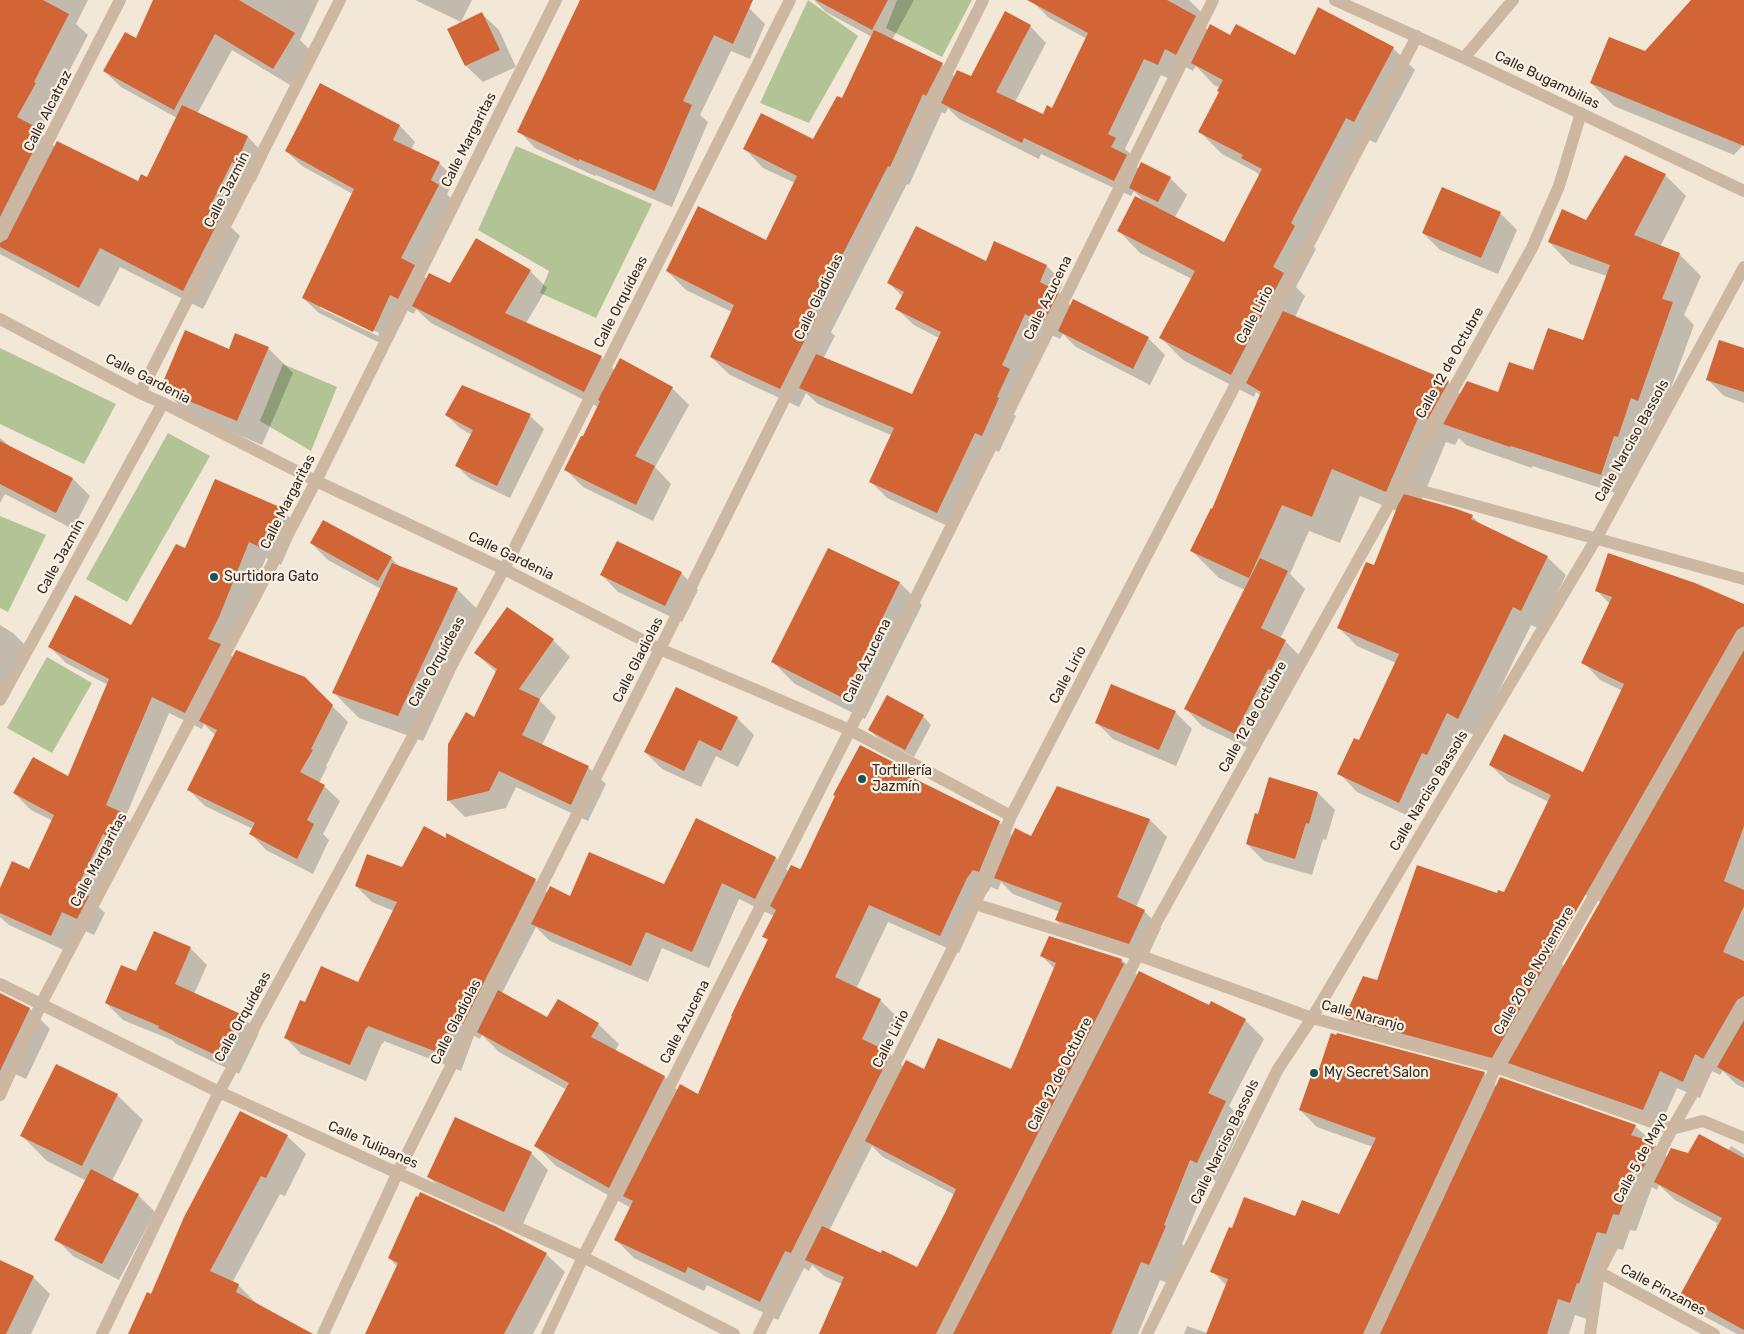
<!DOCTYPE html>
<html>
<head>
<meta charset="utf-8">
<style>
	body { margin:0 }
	canvas { display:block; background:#f3e8d7 }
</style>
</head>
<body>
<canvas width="1744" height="1334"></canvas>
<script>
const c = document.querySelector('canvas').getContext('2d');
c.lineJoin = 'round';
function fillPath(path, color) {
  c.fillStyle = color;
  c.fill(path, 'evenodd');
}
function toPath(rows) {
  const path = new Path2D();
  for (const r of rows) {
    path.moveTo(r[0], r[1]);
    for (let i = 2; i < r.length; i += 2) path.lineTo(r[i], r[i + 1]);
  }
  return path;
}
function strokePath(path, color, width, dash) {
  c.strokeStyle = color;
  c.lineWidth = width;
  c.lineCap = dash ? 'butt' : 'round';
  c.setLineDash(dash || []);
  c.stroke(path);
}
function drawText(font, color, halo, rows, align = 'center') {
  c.font = font + ' Rubik,sans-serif';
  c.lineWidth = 4.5;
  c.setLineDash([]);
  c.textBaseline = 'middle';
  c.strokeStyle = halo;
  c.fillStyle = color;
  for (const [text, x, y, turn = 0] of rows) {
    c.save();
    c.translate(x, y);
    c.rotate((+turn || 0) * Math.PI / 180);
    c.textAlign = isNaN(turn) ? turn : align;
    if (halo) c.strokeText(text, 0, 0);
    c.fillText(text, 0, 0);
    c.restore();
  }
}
const green = toPath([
	[808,0,858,36,809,123,760,103],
	[897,0,972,0,942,57,886,28],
	[516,146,652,204,596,318,540,293,549,271,478,230],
	[0,348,116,404,84,464,0,424],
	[283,364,337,387,311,451,260,421],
	[168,433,210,456,127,602,86,579],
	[0,516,46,535,8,612,0,608],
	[47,657,92,683,52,753,7,728]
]);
const shadow = toPath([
	[0,0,88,0,76,24,88,35,53,102,55,104,39,131,55,147,139,182,148,179,177,118,121,87,104,71,136,39,155,0,319,0,300,40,311,51,290,85,232,50,197,114,248,137,267,157,255,182,252,181,230,226,240,236,203,309,120,267,99,307,0,254],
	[415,0,472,0,461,22],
	[581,0,731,0,749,8,765,24,750,59,731,51,700,115,708,122,672,207,596,175,595,176,535,148,519,131],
	[814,0,914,0,892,40,942,64,955,77,971,78,1030,26,1046,43,1015,102,1044,116,1053,109,1087,39,1049,18,1033,2,1034,0,1189,0,1202,13,1199,21,1208,30,1295,57,1393,48,1415,70,1376,143,1369,140,1313,245,1316,249,1296,287,1305,296,1295,317,1448,382,1461,395,1499,394,1584,341,1607,276,1570,264,1549,242,1587,222,1665,175,1686,196,1660,247,1679,254,1701,276,1684,315,1694,325,1659,421,1652,419,1639,458,1622,495,1532,466,1532,468,1466,445,1459,438,1455,445,1446,442,1421,501,1472,516,1481,525,1547,557,1566,575,1540,629,1531,625,1477,736,1465,731,1445,773,1441,771,1417,820,1357,792,1339,773,1360,742,1396,663,1357,646,1339,628,1374,567,1397,511,1360,496,1340,543,1309,531,1290,574,1305,589,1280,639,1285,641,1302,658,1252,750,1202,726,1186,709,1245,590,1219,578,1192,551,1213,510,1261,396,1256,392,1254,397,1183,360,1161,338,1192,279,1140,253,1118,230,1144,201,1134,191,1131,196,1041,154,1039,159,959,119,948,108,945,114,942,112,909,185,907,184,831,332,835,336,823,359,912,396,939,338,914,325,897,309,903,297,889,283,986,262,995,243,1047,266,1063,283,1059,293,1071,306,1148,338,1165,355,1150,385,1076,347,1063,334,1060,339,1042,330,1013,414,1016,416,999,452,992,449,954,529,887,498,870,481,891,435,818,404,806,393,799,407,730,375,711,357,732,312,686,290,667,271,766,241,795,183,763,168,745,149,814,141,842,100,872,37,826,12],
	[1182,65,1193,71,1196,66,1214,85,1220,88,1220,93,1200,132,1222,154,1256,172,1260,176,1224,243,1175,217,1187,195,1170,178,1139,169,1129,159,1132,155,1125,149,1161,75,1174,81],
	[1693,0,1744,0,1744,144,1734,155,1614,106,1591,83,1645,53],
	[482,14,499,30,516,67,483,82,466,66],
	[320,85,400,126,415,142,411,150,439,163,455,179,447,194,454,202,418,271,427,280,450,285,530,271,547,288,526,323,601,357,615,371,620,360,672,388,689,405,655,467,671,484,653,521,583,487,566,470,584,438,598,407,431,323,416,309,414,314,406,310,388,347,319,313,303,298,353,194,302,166,286,151],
	[320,305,379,333,378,336,320,308],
	[1500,213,1517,230,1498,274,1440,250,1423,233],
	[268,348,293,373,262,445,187,413,162,388,229,350],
	[1744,349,1744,403,1724,396,1707,379],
	[462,387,530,416,544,429,510,498,470,479,457,466,472,435,460,428,446,415],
	[0,438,13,449,73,479,90,496,73,529,5,494,0,503],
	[281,509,298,526,281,565,266,558,227,651,234,658,304,678,348,722,326,766,327,767,319,783,324,786,340,801,323,834,329,840,313,874,266,850,251,834,253,829,205,806,189,790,215,735,204,724,202,729,169,713,125,818,137,830,95,903,105,913,94,935,79,928,68,952,9,925,0,917,0,891,30,870,53,821,31,810,14,793,68,778,108,685,66,663,49,646,132,627,186,550],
	[311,543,391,558,400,567,457,589,482,614,423,741,359,718,334,693,381,589,328,560],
	[828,550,900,583,922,605,865,719,795,684,773,662],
	[681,573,698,590,682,622,618,592,602,575],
	[1596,590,1744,607,1744,1088,1736,1084,1723,1071,1720,1075,1712,1071,1700,1098,1677,1088,1660,1126,1526,1079,1514,1066,1509,1074,1362,1035,1345,1018,1377,982,1498,895,1505,893,1549,802,1508,782,1490,765,1583,774,1623,691,1600,680,1583,662,1610,604],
	[1575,890,1601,902,1564,966,1553,955],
	[0,625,13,633,28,648,0,699],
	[553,640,570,657,539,700,556,717,542,745,589,768,606,784,588,821,516,787,506,808,465,817,448,800,474,718,497,673,476,653],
	[887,697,923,716,931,725,914,757,878,738,869,730],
	[1175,712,1192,729,1176,766,1113,739,1096,722],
	[737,718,754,735,738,767,716,756,701,787,662,769,645,752],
	[861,746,897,766,909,778,999,822,1013,836,1032,838,1058,787,1150,820,1167,837,1136,907,1144,911,1161,928,1146,960,1073,937,1056,920,1060,912,1013,894,1001,882,998,890,991,887,985,896,959,953,888,922,856,989,880,1000,898,1018,883,1050,890,1054,904,1067,925,1071,1011,1070,1055,969,1042,956,1122,960,1138,976,1245,1020,1264,1039,1229,1106,1244,1121,1216,1181,1209,1178,1182,1244,1184,1246,1168,1283,1160,1280,1138,1334,820,1334,842,1284,824,1276,812,1265,809,1271,804,1268,778,1320,707,1285,704,1291,634,1258,616,1240,631,1208,556,1166,536,1146,567,1090,499,1052,482,1035,480,1039,474,1036,461,1071,384,1041,383,1044,382,1043,366,1081,301,1054,285,1037,305,1004,358,984,394,911,372,902,356,886,403,868,447,840,535,880,548,893,571,898,664,885,697,819,776,858,789,872,800,870],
	[739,899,774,916,764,936,769,941,699,1095,678,1091,665,1077,615,1051,619,1044,598,1024,548,1019,502,993,536,927,550,941,648,982,662,948,709,968],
	[872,1146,883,1157,955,1195,918,1269,829,1231],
	[1270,779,1318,793,1335,810,1326,840,1323,839,1312,875,1264,861,1247,844,1259,816],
	[190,948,207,965,194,994,242,1016,259,1033,239,1074,176,1044,172,1040,123,1020,106,1003,137,972],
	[0,994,30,1009,50,1029,26,1079,13,1073,0,1102],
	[57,1066,117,1095,143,1120,112,1181,138,1195,155,1212,119,1280,73,1256,56,1239,87,1181,47,1161,22,1136],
	[1484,1073,1497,1087,1635,1126,1668,1157,1728,1151,1731,1146,1744,1154,1744,1334,1737,1334,1700,1314,1681,1295,1718,1228,1716,1226,1717,1223,1675,1200,1659,1185,1657,1190,1652,1187,1636,1231,1630,1230,1623,1250,1614,1248,1587,1319,1575,1315,1569,1334,1184,1334,1187,1326,1207,1333,1227,1286,1212,1271,1296,1218,1339,1216,1373,1147,1317,1127,1300,1110,1318,1076],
	[287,1136,306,1154,285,1196,280,1194,232,1283,238,1285,257,1304,298,1334,131,1334,152,1295],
	[531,1153,548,1170,521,1228,446,1194,429,1177],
	[546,1254,565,1272,533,1334,366,1334,398,1267,389,1258],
	[0,1262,33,1277,50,1294,31,1334,0,1334]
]);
const building = toPath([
	[0,0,43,0,69,14,34,82,36,83,17,117,36,127,34,130,42,134,0,217],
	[153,0,239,0,295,33,273,69,215,34,174,110,103,71,125,32,136,38],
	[580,0,753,0,733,44,714,35,683,101,692,105,655,191,579,159,579,161,517,132],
	[816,0,888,0,872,30],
	[1027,0,1167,0,1196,16,1176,55,1165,49,1158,65,1144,59,1108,134,1116,138,1111,147,1127,155,1114,181,1024,138,1022,143,941,103,957,70,971,76,1005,11,1031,25,996,92,1043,114,1047,105,1052,108,1088,33],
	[1691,0,1744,0,1744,146,1590,83,1609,37,1645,51],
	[1318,7,1394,47,1354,122,1346,118,1291,223,1295,226,1273,267,1284,273,1231,375,1159,338,1195,271,1117,231,1135,196,1224,242,1262,169,1241,158,1243,155,1198,132,1219,92,1217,91,1223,80,1191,63,1210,24,1230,35,1236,24,1295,55],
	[482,12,500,50,465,66,447,29],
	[874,30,943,63,926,96,923,94,890,167,888,166,812,314,817,316,780,389,710,357,734,305,666,271,698,206,766,240,797,176,743,149,761,113,813,139,837,96,842,98],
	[320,83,400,125,393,140,440,162,431,180,439,185,401,258,415,265,398,299,390,295,373,332,302,298,354,189,285,151],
	[182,105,248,136,236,164,232,162,209,209,221,216,183,291,100,248,79,288,0,247,0,243,7,239,57,141,138,181,141,174,147,177],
	[1625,155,1666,174,1634,235,1680,253,1662,299,1673,302,1638,401,1631,398,1618,437,1614,436,1601,475,1511,446,1510,447,1443,424,1467,381,1498,392,1509,362,1533,370,1548,328,1583,340,1610,265,1548,242,1562,209,1586,220],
	[1141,162,1171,177,1158,202,1129,188],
	[1442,187,1501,212,1481,258,1422,233],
	[916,226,986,261,994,241,1047,265,1040,282,1059,292,1043,323,1025,314,1002,365,1010,369,997,397,999,398,982,436,975,433,937,513,869,482,894,428,799,388,816,354,912,394,941,332,895,309,904,292,887,283],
	[476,238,531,270,505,313,602,356,584,392,412,306,429,273,450,283],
	[1073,299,1149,337,1133,369,1058,331],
	[1283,311,1449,381,1428,419,1419,416,1386,492,1332,469,1312,517,1282,505,1249,578,1190,551,1211,508,1212,509,1261,392,1246,383],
	[185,330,229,349,235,333,269,347,237,421,160,389],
	[1719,340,1744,348,1744,392,1706,380],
	[620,358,673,387,635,456,655,466,636,505,564,470,581,436,583,436,600,401,598,400],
	[462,385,531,414,497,486,455,466,473,430,445,415],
	[0,441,73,478,56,513,0,484],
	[215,479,282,508,264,549,249,542,219,617,208,639,221,644,185,713,152,697,106,805,121,812,109,837,103,834,76,890,89,896,77,919,62,912,51,936,0,913,0,888,12,861,29,869,54,815,13,793,33,757,68,776,109,679,48,647,75,595,131,625,176,544,185,548],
	[1404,494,1457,509,1473,515,1471,519,1548,556,1521,611,1513,607,1458,719,1447,713,1427,755,1422,753,1399,803,1337,774,1354,738,1359,740,1399,654,1337,628,1366,562,1374,565,1398,505],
	[323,520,392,557,378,581,310,543],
	[617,541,682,572,665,606,600,575],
	[828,548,900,582,843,698,771,662],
	[1608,553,1695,583,1744,604,1744,626,1737,630,1492,1058,1344,1018,1363,976,1377,980,1417,865,1497,893,1498,890,1504,892,1551,795,1489,765,1504,734,1583,772,1624,684,1581,663,1612,597,1595,591],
	[1260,558,1288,571,1261,628,1286,640,1271,670,1268,669,1235,734,1184,709],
	[392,563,458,588,398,716,332,693],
	[507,607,554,639,519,689,540,699,522,735,589,766,571,805,499,771,489,791,447,801,448,744,466,712,474,717,497,669,474,653],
	[236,650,305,677,333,705,311,749,313,750,300,772,325,785,307,820,314,824,297,859,249,834,255,823,187,790,217,730,199,721],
	[1744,650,1744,826,1724,881,1744,890,1744,906,1723,952,1744,961,1744,996,1737,1000,1703,1059,1695,1054,1683,1082,1660,1071,1643,1110,1508,1063],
	[1111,684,1176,711,1159,750,1095,723],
	[676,687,738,717,721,751,699,740,684,771,644,752],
	[887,695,924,715,905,750,868,730],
	[860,745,897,764,895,769,1000,821,979,872,973,870,967,878,940,936,869,905,835,977,881,999,862,1039,891,1053,791,1253,785,1251,760,1302,688,1267,685,1273,614,1240,633,1201,623,1196,680,1084,698,1094,732,1016,731,1016,768,939,762,937,776,910,770,906,791,865,800,869,801,868,835,796,833,795],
	[1269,777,1318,792,1309,824,1306,823,1295,859,1246,844,1255,813,1258,814],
	[1057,786,1150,819,1117,897,1145,910,1129,944,1055,920,1062,903,994,878,1015,828,1031,836],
	[696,818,776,857,755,899,722,883,692,952,646,932,631,966,531,924,550,886,570,896,589,852,664,884],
	[424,826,446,838,446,833,536,879,463,1024,458,1021,445,1055,368,1026,367,1028,366,1028,350,1065,284,1038,300,1000,305,1002,321,966,358,982,397,902,355,886,367,854,402,867],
	[154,931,191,947,175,984,243,1015,222,1058,158,1028,159,1026,105,1003,121,965,136,971],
	[1049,936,1122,959,1121,962,1124,964,936,1334,819,1334,844,1277,805,1260,822,1226,881,1253,882,1250,917,1267,945,1213,956,1189,865,1141,906,1060,924,1069,938,1038,1011,1069,1056,963,1040,956],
	[1139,971,1209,1005,1211,1001,1246,1019,1208,1093,1226,1101,1197,1163,1190,1160,1164,1225,1166,1226,1149,1265,1141,1262,1111,1334,953,1334],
	[498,990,547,1017,558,999,599,1023,591,1037,665,1076,609,1188,534,1146,569,1083,477,1032],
	[0,993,30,1008,0,1071],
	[1744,1020,1744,1082,1717,1067],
	[1331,1033,1336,1035,1337,1033,1485,1072,1363,1334,1206,1334,1228,1279,1210,1272,1229,1227,1232,1228,1244,1197,1295,1216,1302,1200,1339,1214,1376,1138,1299,1110,1312,1073,1317,1075],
	[56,1064,118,1094,82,1166,20,1136],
	[1500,1077,1636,1125,1631,1135,1656,1143,1640,1174,1635,1171,1619,1215,1613,1214,1606,1234,1597,1232,1579,1284,1577,1283,1570,1303,1558,1299,1547,1334,1380,1334],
	[240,1111,288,1135,266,1178,261,1176,210,1271,239,1284,236,1292,313,1334,128,1334,147,1292,151,1294,184,1217],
	[455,1117,532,1152,504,1212,427,1177],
	[1699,1134,1744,1158,1744,1330,1680,1295,1722,1218,1654,1182,1671,1148,1688,1153],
	[91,1169,139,1194,102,1264,54,1240],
	[420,1192,497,1227,547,1253,504,1334,365,1334,398,1263,388,1258,416,1196,418,1197],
	[0,1260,34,1276,6,1334,0,1334]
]);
const street = toPath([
	[1335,0,1464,58,1744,191],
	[1464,58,1513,0],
	[0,235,120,0],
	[0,319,140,393,163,403,316,481,504,569,660,649,850,730,1011,816],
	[140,393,340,0],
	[1400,485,1744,579],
	[0,700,163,403],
	[975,904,1138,955,1312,1018,1496,1067,1672,1129,1703,1121,1744,1138],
	[0,984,219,1092,583,1257,734,1334],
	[0,1095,41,1004,316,481,556,0],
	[1599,1272,1714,1334],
	[102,1334,219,1092,504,569,790,0],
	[323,1334,398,1172,660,649,983,0],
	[547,1334,583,1257,850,730,1213,0],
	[759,1334,975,904,1011,816,1417,36],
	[944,1334,1138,955,1532,248,1559,186,1581,113],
	[1147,1334,1278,1069,1312,1018,1596,539,1744,267],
	[1371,1334,1496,1067,1744,634],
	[1590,1334,1599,1272,1672,1129,1744,1004]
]);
const markers = [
	[214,577,5,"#17535c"],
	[862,779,5,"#17535c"],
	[1314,1073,5,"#17535c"]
];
const streetNames = [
	["Calle Bugambilias",1547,80,26],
	["Calle Alcatraz",48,111,-63],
	["Calle Margaritas",469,140,-63],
	["Calle Jazmín",227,190,-63],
	["Calle Gladiolas",819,297,-64],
	["Calle Azucena",1048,298,-64],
	["Calle Orquídeas",621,302,-63],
	["Calle Lirio",1255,315,-62],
	["Calle 12 de Octubre",1450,363,-61],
	["Calle Gardenia",148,379,27],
	["Calle Narciso Bassols",1632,441,-61],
	["Calle Margaritas",288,502,-63],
	["Calle Gardenia",511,556,26],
	["Calle Jazmín",61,557,-61],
	["Calle Gladiolas",638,660,-63],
	["Calle Azucena",867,661,-64],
	["Calle Orquídeas",437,662,-61],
	["Calle Lirio",1068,675,-62],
	["Calle 12 de Octubre",1253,717,-61],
	["Calle Narciso Bassols",1429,791,-59],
	["Calle Margaritas",99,860,-62],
	["Calle 20 de Noviembre",1534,971,-60],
	["Calle Naranjo",1363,1016,15],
	["Calle Orquídeas",243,1017,-61],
	["Calle Gladiolas",456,1022,-63],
	["Calle Azucena",685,1022,-63],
	["Calle Lirio",891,1039,-63],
	["Calle 12 de Octubre",1060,1074,-63],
	["Calle Narciso Bassols",1225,1142,-64],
	["Calle Tulipanes",373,1145,24],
	["Calle 5 de Mayo",1641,1158,-62],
	["Calle Pinzanes",1663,1290,28]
];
const poiNames = [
	["Surtidora Gato",224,577],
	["Tortillería",872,771],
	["Jazmín",872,787],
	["My Secret Salon",1324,1073]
];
fillPath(green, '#b2c496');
fillPath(shadow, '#0003');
fillPath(building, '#d26536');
strokePath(street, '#ccb8a2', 12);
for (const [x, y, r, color] of markers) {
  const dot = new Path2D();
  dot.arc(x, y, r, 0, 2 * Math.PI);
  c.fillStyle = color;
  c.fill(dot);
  strokePath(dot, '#fbf1e3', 2);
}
drawText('14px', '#362b25', '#fbf1e3', streetNames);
drawText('14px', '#362b25', '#fbf1e3', poiNames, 'left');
</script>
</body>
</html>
